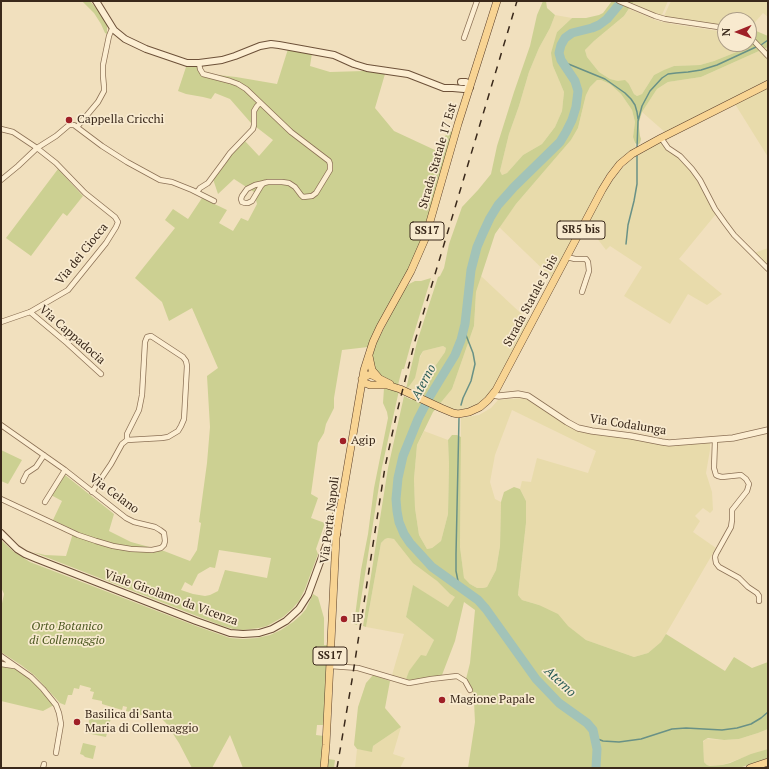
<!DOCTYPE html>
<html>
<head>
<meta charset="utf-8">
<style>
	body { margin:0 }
	#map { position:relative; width:769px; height:769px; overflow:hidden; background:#f1e0be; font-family:"PT Serif",serif }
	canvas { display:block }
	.frame { position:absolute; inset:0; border:2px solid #3a291b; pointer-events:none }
	.north { position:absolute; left:717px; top:12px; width:40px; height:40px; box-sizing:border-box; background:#f8eacf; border:1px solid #ac9d87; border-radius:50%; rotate:269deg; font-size:11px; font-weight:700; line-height:16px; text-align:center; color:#3a291b }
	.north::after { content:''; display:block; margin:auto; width:14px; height:18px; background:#9f2027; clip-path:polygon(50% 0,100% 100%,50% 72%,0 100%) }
</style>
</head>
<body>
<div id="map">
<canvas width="769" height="769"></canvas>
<div class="frame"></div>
<div class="north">N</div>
</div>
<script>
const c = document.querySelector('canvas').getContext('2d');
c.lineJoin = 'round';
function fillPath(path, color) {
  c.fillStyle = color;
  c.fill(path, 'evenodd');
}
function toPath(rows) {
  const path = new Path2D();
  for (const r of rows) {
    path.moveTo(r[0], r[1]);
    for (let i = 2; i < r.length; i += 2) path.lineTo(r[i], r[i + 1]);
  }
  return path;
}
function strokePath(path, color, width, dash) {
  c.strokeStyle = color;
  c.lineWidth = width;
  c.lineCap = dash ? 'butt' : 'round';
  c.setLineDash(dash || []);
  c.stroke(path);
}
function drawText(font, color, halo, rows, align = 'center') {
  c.font = font + ' "PT Serif",serif';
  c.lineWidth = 3.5;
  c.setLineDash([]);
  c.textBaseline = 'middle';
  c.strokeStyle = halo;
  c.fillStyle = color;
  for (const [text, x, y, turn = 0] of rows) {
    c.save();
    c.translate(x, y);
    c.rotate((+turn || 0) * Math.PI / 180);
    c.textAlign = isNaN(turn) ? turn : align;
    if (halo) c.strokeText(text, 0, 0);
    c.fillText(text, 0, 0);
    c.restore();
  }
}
const farmland = toPath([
	[634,1,668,1,661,17,631,5],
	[671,1,768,1,768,17,763,13,750,28,754,30,749,42,749,20,725,20,725,28,663,18],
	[629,9,658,21,672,24,725,32,725,44,748,44,739,51,714,61,700,65,674,66,654,75,642,94,637,96,634,94,629,84,610,79,599,72,587,57,585,50,594,41,624,16],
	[555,15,572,18,557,32,553,66,564,92,562,111,555,127,542,144,523,155,507,173,502,175,500,171,509,134,519,106,529,72,539,48,550,28],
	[768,47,768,80,766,81,666,133,642,112,657,89,668,82,701,77],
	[597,80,601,80,610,84,621,94,632,110,635,122,633,137,636,148,618,161,605,177,552,278,499,227,516,204,571,140,578,128,586,95,590,87],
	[768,87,768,157,735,104],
	[661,142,667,150,678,157,693,174,701,187,716,214,679,259,722,294,707,305,688,294,670,324,624,296,642,267,610,246,606,250,593,233,583,233,608,187,617,174,628,162,635,157],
	[768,248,768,265,754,253],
	[481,276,529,321,491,392,481,403,474,407,463,410,453,410,439,404,452,389,474,326,476,292],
	[443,346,446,348,445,352,431,372,417,389,415,394,406,389,423,351],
	[524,398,537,404,562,422,580,432,629,438,662,445,710,443,710,450,706,473,712,492,713,510,710,513,703,508,695,516,700,521,693,532,716,548,666,634,661,642,648,653,634,657,586,640,539,605,522,600,518,595,526,523,526,501,520,489,522,481,531,482,537,458,588,473,596,451,512,410,495,455,490,482,495,499,501,502,500,546,496,570,487,587,483,588,477,588,470,584,464,579,460,547,461,418,479,415,491,408,498,400],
	[424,431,448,440,449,465,448,514,441,541,432,548,427,549,419,535,415,508,414,479,417,445],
	[388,538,394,539,450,594,456,597,448,607,413,586,406,617,434,640,426,656,409,671,406,679,392,675,404,634,366,627,381,543,385,539],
	[401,727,393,754,405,758,400,768,355,768,357,749,372,751,373,746],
	[768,729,768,749,722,765,710,766,707,765,704,762,703,745,703,742,706,739,724,740,739,739,758,733]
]);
const green = toPath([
	[82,1,90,1,96,8,107,24,107,34,105,33,101,24,94,13],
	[543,1,546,1,547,8,555,15,550,28,539,48,529,72,519,106,509,134,500,171,502,175,507,173,523,155,542,144,555,127,562,111,564,92,553,66,551,53,557,32,572,18,586,18,599,15,603,13,612,1,634,1,624,16,594,41,585,50,587,57,599,72,610,79,618,81,625,80,629,84,634,94,637,96,642,94,654,75,664,70,674,66,700,65,714,61,739,51,749,44,752,33,754,30,768,36,768,47,701,77,668,82,657,89,642,112,639,122,639,128,640,136,641,139,640,143,638,145,635,143,633,137,635,122,632,110,621,94,610,84,601,80,597,80,590,87,586,95,584,103,578,128,571,140,516,204,495,234,476,292,474,326,452,389,433,412,417,445,414,479,415,508,419,535,427,549,432,548,441,541,448,514,449,465,448,440,452,435,457,435,461,437,460,547,464,578,470,584,477,588,483,588,487,587,496,570,500,546,501,502,504,492,514,487,520,489,526,501,526,523,518,595,522,600,539,605,558,614,568,626,586,640,634,657,648,653,661,642,666,634,725,671,734,657,752,668,768,662,768,729,758,733,739,739,724,740,708,738,706,739,703,741,704,762,707,765,710,766,722,765,730,763,751,754,768,749,768,758,739,768,468,768,475,722,474,702,473,693,471,688,466,679,470,663,475,610,464,602,455,641,442,675,413,681,406,679,409,671,421,655,426,656,434,640,406,617,413,585,448,607,455,597,450,594,437,581,413,563,394,539,388,538,385,539,381,543,366,627,363,626,388,468,404,396,412,400,417,389,431,372,445,352,446,348,443,346,423,351,420,356,415,378,410,385,406,389,417,342,438,277,440,276,444,268,449,244,462,207,478,190,491,174,497,146,514,92,530,46,537,15],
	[288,49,312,53,310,66,330,72,364,71,385,74,375,108,394,131,437,151,448,131,453,132,422,238,411,265,374,333,368,347,342,350,334,398,334,408,326,424,324,433,318,443,311,494,318,498,311,518,325,523,316,549,318,554,305,589,299,601,292,609,283,617,267,626,259,628,243,630,233,629,220,625,33,552,45,555,66,556,74,530,53,520,62,501,51,495,65,475,114,514,109,531,131,542,164,551,190,561,197,550,201,523,199,522,207,463,210,427,207,376,218,368,192,308,169,321,162,302,135,278,175,228,165,220,173,209,188,219,202,198,227,210,219,223,233,231,241,218,248,221,257,204,254,192,234,179,218,194,213,179,233,151,244,140,259,156,273,140,251,123,230,99,215,93,211,99,203,97,186,94,178,91,187,64,197,65,198,71,200,73,236,77,277,84],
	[219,550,271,558,267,578,225,570,218,591,210,595,205,596,193,594,181,590,185,582,192,586,198,574,210,567,215,568],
	[58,169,83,196,67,216,63,213,31,256,6,238],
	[431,278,412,340,404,369,402,369,398,385,400,386,382,467,357,625,354,624,361,570,368,534,374,488,388,418,387,412,383,403,384,388,375,371,372,357,377,342,403,291,409,284,415,281,421,281],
	[1,450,22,460,8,484,1,481],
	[1,540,14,552,30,562,196,626,230,638,243,639,257,638,270,635,281,630,293,622,301,615,306,609,313,594,318,597,324,618,324,645,327,645,325,725,317,725,316,735,324,736,328,759,335,760,334,768,243,768,230,735,212,768,192,768,179,743,166,723,159,716,155,719,126,711,127,707,123,706,122,710,102,704,102,701,92,699,94,692,90,691,91,688,80,685,79,689,74,688,72,695,68,695,65,705,60,703,34,675,21,665,1,652,1,608,4,594,1,587],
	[1,666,16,669,29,678,43,692,54,705,43,711,1,701],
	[373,675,390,681,385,708,401,727,373,746,372,752,357,749,354,745,358,707,366,683],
	[91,713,111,718,106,737,86,733],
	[83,743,96,746,93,759,85,757,83,755,80,754]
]);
const stream = toPath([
	[761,45,768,40],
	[560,56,566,63,605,79,625,93,631,99,635,105,637,112,638,119],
	[637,148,638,121,642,106,650,91,662,78,668,74,676,73,688,72,701,70,717,65,756,47],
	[626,244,628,225,634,201,637,184,637,156],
	[461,405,463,398,471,381,475,364,473,353,464,330],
	[459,586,456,571,456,554,459,418],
	[595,738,603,741,619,742,641,739,672,729,686,728,722,730,737,728,751,724,761,718,768,712]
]);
const river = toPath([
	[596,768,597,749,593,730,587,723,559,703,536,679,486,609,478,600,432,567,410,543,404,534,399,522,397,511,396,499,398,478,403,456,418,419,430,396,455,355,461,340,465,324,471,270,477,247,483,233,490,218,498,205,514,187,560,142,566,132,572,120,576,107,578,91,575,81,561,60,559,53,561,45,565,38,572,33,592,28,599,25,607,19,622,1]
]);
const minor = toPath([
	[619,1,655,16,665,19,725,28],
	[749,36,768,56],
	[464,38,477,1],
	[199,63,200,69,203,74,230,81,238,84,246,89,291,132,329,161,330,164,330,170,316,193,312,196,303,197,301,195,295,187,289,183,282,182,268,182,264,183,255,185,247,189,242,196,241,199,242,202,245,203,248,203,252,201,261,186,264,183],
	[77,127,98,102,104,91,104,87,103,76,103,65,109,36,111,31,113,28],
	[1,129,13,132,37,148,56,136,69,125,74,125,102,146,127,162,160,180,172,182,192,190,214,201],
	[661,138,668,148,680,156,692,169,700,180,715,209,725,223,734,235,768,269],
	[1,180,18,166,37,148,56,163,85,193,115,217,118,222,116,227,106,243,68,290,30,312,1,322],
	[197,192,200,188,208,183,225,160,230,153,253,129,254,125,254,111,257,106,260,103],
	[567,257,575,259,586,259,588,262,589,271,582,292],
	[30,312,67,343,101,374],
	[1,425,65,470,126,518,134,522,155,527,160,530,164,533,165,541,164,545,161,548,152,550,131,549,113,546,96,541,78,535,1,499],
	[715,440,714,468,716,475,718,476,722,477,741,475,746,479,749,484,747,491,732,510,732,520,731,527,716,554,715,557,716,563,719,567,739,578,748,587,757,593,759,596,759,601],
	[23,481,27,473,36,467,44,455],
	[92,492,111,464,122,444,127,440,127,434,139,410,142,395,145,342,147,337,151,336,183,357,186,361,187,366,184,419,181,426,178,431,168,437,162,438,127,440],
	[45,502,65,470],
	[1,656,31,677,43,689,56,705,59,713,61,724,56,753],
	[1,664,14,666],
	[330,666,358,668,409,683,431,679,457,676,465,681,470,690],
	[43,768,44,764]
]);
const tertiary = toPath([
	[493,395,499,396,518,394,528,396,567,422,578,428,592,431,631,436,662,442,669,443,733,438,768,430]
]);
const secondary = toPath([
	[96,1,114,30,125,39,146,49,187,63,199,63,222,60,235,56,260,46,271,44,279,45,334,55,354,64,367,68,408,74,444,88,453,88,464,89,470,87,466,82,461,82],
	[1,533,17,549,25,554,37,559,196,621,230,633,243,634,259,633,272,629,286,621,299,609,308,595,327,543,330,538,337,534,333,531,330,531,328,533],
	[328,533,334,518,340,508]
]);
const primary = toPath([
	[369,356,372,370,378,377],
	[362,379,365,383,370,385,387,385,400,389,441,408,453,413,458,414,469,412,480,407,488,400,496,390,602,190,610,177,620,164,632,154,661,138,768,84],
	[362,379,368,375,372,375,390,384],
	[324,768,326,745,336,538,340,511,364,370,373,342,380,327,411,271,425,239,458,124,497,1],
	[750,768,768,762]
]);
const rail = toPath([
	[337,768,352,680,385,467,397,412,415,341,517,1]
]);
const markers = [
	[69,120,4,"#9f2027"],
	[343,441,4,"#9f2027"],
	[344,619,4,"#9f2027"],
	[442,700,4,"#9f2027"],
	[77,722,4,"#9f2027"]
];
const shields = [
	[581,230,48],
	[427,231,34],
	[330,656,34]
];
const shieldNames = [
	["SR5 bis",581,230],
	["SS17",427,231],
	["SS17",330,656]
];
const poiNames = [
	["Cappella Cricchi",77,120],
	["Agip",351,441],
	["IP",352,619],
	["Magione Papale",450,700],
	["Basilica di Santa",85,715],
	["Maria di Collemaggio",85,729]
];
const streetNames = [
	["Strada Statale 17 Est",438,156,-74],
	["Via dei Ciocca",82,254,-51],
	["Strada Statale 5 bis",531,301,-62],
	["Via Cappadocia",72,335,41],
	["Via Codalunga",628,425,9],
	["Via Celano",114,494,36],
	["Via Porta Napoli",330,520,-83],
	["Viale Girolamo da Vicenza",171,598,20]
];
const parkNames = [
	["Orto Botanico",67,627],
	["di Collemaggio",67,641]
];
const waterNames = [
	["Aterno",424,382,-62],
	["Aterno",560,682,43]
];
fillPath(farmland, '#e8dbab');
fillPath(green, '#ccd092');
strokePath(stream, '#699186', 1.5);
strokePath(river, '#a2c3b8', 9);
strokePath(minor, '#8b7055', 6);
strokePath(tertiary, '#8b7055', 7);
strokePath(secondary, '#6d5139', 8);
strokePath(primary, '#593e2a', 8);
strokePath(minor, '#fceed2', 4.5);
strokePath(tertiary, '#fceed2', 5.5);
strokePath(secondary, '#fceed2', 6);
strokePath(primary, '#f8d493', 7);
strokePath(rail, '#3a291b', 1.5, [7, 7]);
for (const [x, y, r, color] of markers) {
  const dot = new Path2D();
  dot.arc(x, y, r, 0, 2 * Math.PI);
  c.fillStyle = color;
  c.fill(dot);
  strokePath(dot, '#f8eacf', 1.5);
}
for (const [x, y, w] of shields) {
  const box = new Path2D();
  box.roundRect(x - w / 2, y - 9, w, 18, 3);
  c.fillStyle = '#f8eacf';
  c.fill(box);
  strokePath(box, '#3a291b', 1);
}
drawText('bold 11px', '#3a291b', null, shieldNames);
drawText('12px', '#3a291b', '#f8eacf', poiNames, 'left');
drawText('12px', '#3a291b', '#f8eacf', streetNames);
drawText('italic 12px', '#4c5820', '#f8eacf', parkNames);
drawText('italic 13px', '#295b55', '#f8eacf', waterNames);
</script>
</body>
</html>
